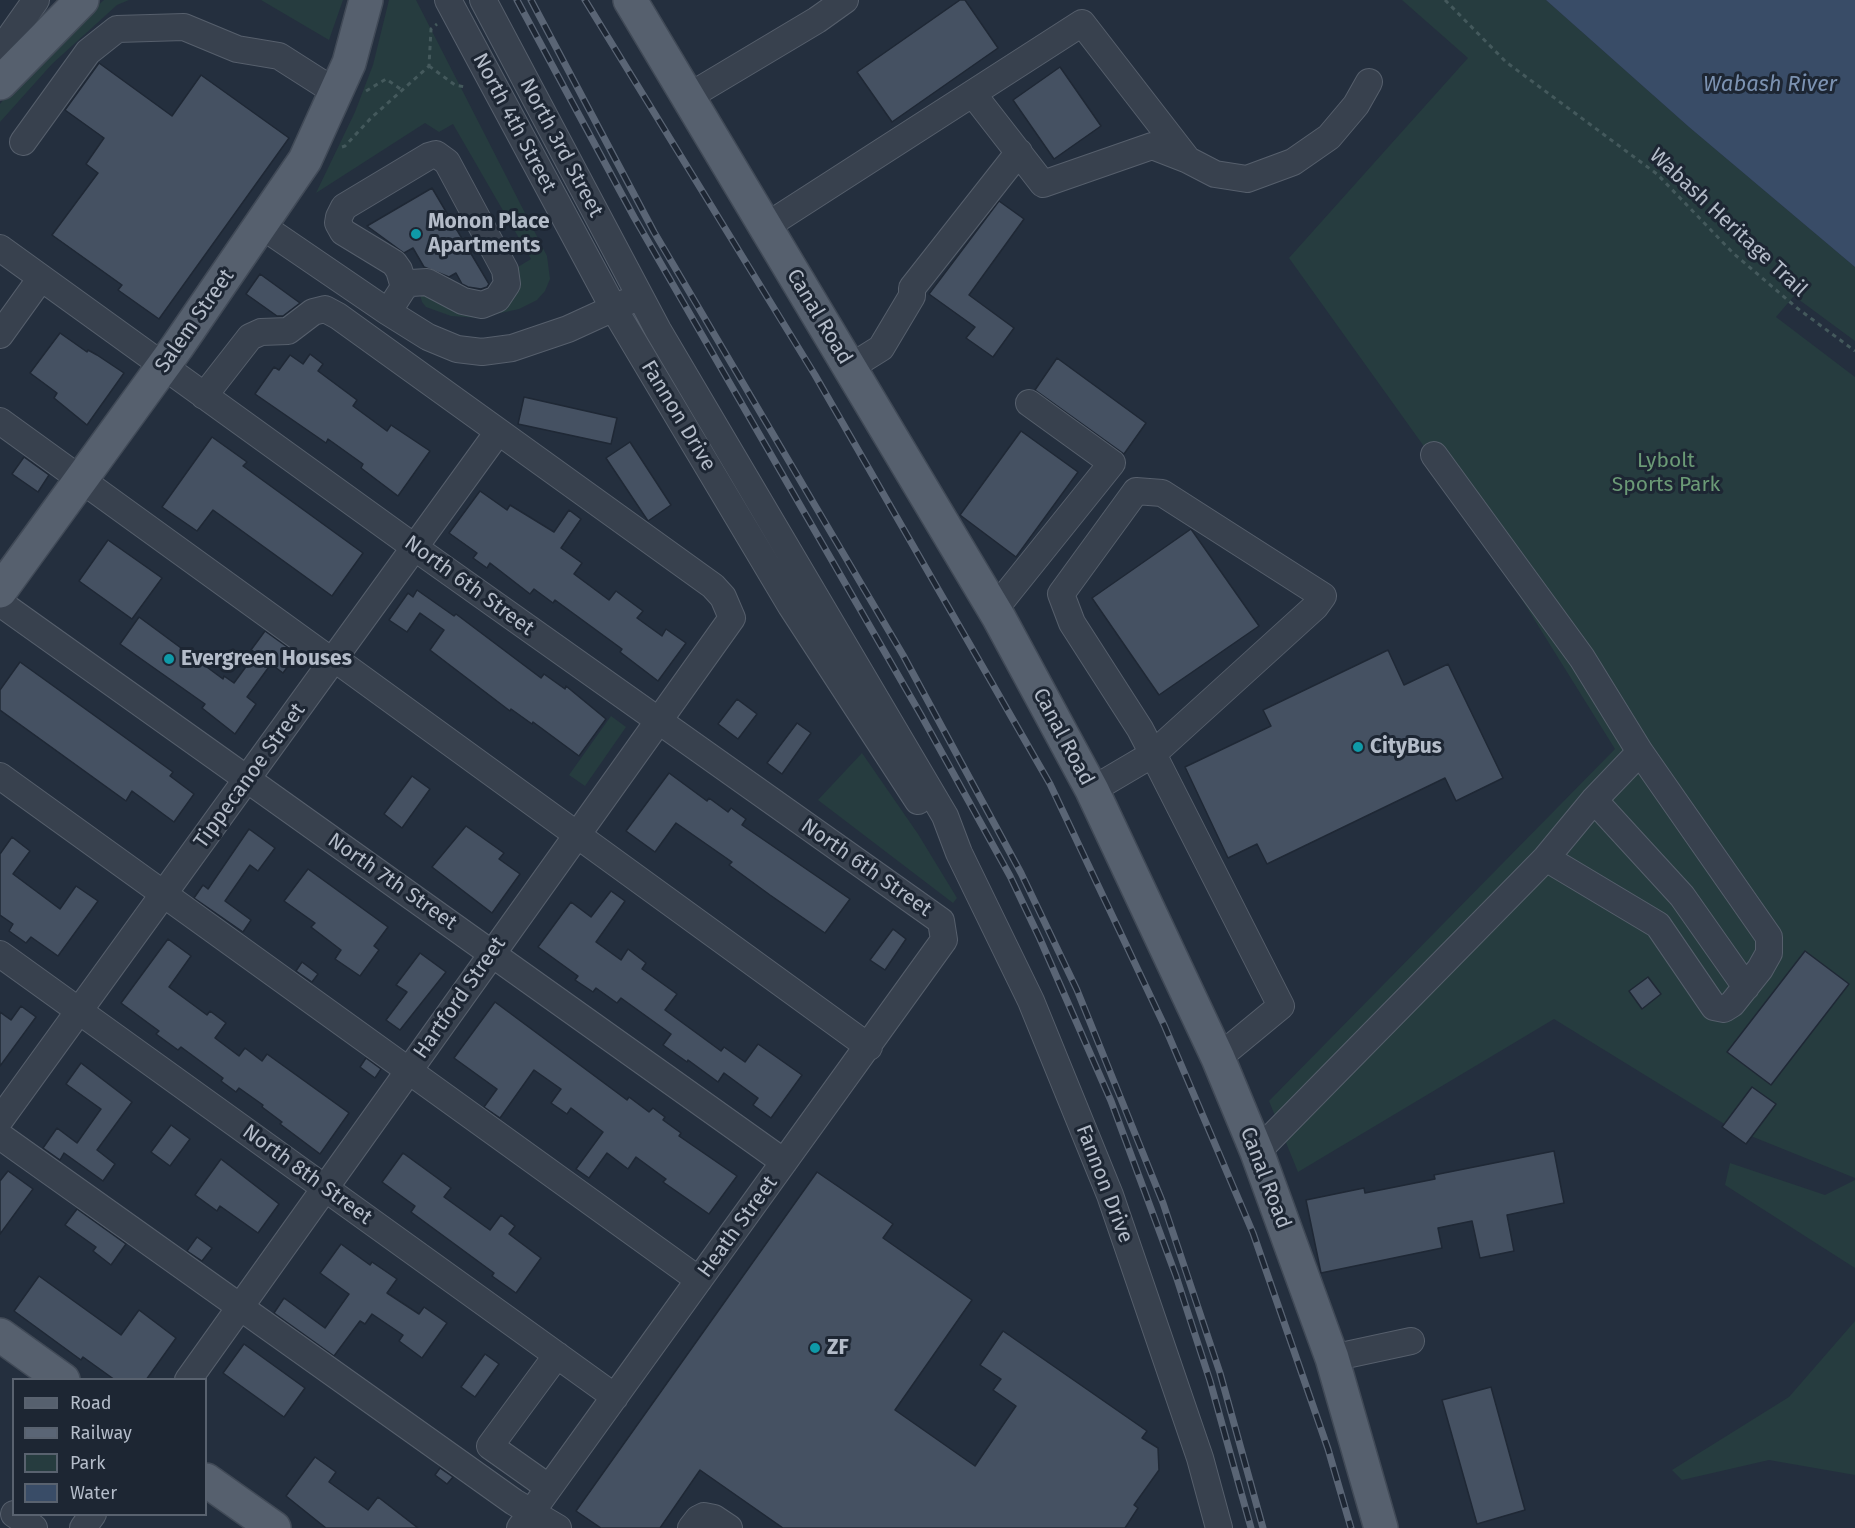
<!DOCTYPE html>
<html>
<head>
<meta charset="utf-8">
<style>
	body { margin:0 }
	#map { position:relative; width:1855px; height:1528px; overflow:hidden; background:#242f3e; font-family:"Fira Sans",sans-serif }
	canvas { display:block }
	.legend { position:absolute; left:12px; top:1378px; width:195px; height:138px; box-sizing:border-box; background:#1d2633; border:2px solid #59626f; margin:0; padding:8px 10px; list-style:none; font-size:18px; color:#b4bcc9 }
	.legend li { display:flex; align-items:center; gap:12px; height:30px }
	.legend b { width:30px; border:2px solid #59626f }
</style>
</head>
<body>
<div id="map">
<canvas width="1855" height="1528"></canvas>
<ul class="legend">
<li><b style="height:8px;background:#56606e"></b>Road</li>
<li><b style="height:8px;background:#5a6575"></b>Railway</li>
<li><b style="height:16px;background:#263c3f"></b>Park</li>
<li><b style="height:16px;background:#394c67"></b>Water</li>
</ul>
</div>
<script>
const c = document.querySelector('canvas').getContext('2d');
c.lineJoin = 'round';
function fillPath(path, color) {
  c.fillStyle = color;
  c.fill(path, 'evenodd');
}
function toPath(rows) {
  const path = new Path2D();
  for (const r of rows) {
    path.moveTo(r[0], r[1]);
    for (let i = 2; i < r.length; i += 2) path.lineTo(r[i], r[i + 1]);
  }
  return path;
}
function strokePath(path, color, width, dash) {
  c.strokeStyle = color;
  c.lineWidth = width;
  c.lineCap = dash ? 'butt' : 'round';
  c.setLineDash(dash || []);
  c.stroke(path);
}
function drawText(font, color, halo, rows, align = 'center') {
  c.font = font + ' "Fira Sans",sans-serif';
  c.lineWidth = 6;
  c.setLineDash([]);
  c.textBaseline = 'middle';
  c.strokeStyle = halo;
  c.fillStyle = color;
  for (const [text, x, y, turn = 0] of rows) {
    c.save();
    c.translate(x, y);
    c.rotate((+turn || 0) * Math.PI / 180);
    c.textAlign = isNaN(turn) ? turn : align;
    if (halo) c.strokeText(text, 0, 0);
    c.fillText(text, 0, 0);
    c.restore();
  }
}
const green = toPath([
	[104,0,129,0,117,5,52,64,0,122,0,104,8,94,54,45],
	[261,0,343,0,329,40],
	[389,0,416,0,547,256,550,279,545,291,537,300,519,309,478,318,451,316,426,307,422,302,420,295,424,290,478,311,513,270,531,259,453,124,439,132,425,123,316,193,355,112,373,65],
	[1402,0,1546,0,1689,127,1855,267,1855,341,1794,296,1776,317,1855,377,1855,1178,1731,1128,1554,1019,1298,1172,1269,1101,1615,749,1443,473,1289,258,1468,58],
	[611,716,626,727,585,786,569,775],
	[862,753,918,834,957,898,953,903,818,800],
	[1730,1163,1825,1195,1855,1180,1855,1268,1725,1185],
	[1855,1321,1855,1475,1769,1460,1682,1480,1672,1470,1789,1397]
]);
const water = toPath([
	[1546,0,1855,0,1855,267,1689,127]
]);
const building = toPath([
	[960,0,965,0,998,48,892,122,857,72,960,0],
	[99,63,172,116,201,75,289,138,159,319,118,290,122,285,52,235,98,173,86,164,104,138,65,110,99,63],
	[1060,67,1101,126,1054,159,1013,100,1060,67],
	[432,188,489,284,487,287,481,289,468,287,462,284,456,273,449,277,424,267,413,248,404,253,367,226,432,188],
	[999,201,1024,219,969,295,1014,328,993,357,966,338,975,327,929,294,999,201],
	[260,274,300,303,283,316,277,316,246,294,260,274],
	[60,333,87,352,88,350,97,355,124,373,87,425,54,398,57,393,30,373,60,333],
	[310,354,323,364,318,371,357,400,353,406,387,431,391,425,430,451,398,496,361,468,363,464,328,439,326,443,255,394,274,367,279,370,290,355,303,364,310,354],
	[1057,358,1146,423,1124,454,1035,390,1057,358],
	[524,397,617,418,611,444,518,424,524,397],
	[1021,431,1078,472,1016,557,960,515,1021,431],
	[212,437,247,462,243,466,363,553,332,596,213,510,197,531,162,507,212,437],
	[630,442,671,505,648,521,606,458,630,442],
	[24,457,49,475,38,492,12,474,24,457],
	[480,491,507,510,510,505,554,532,569,510,581,519,561,548,582,563,574,574,609,600,616,591,643,611,637,618,662,636,666,629,686,643,658,681,620,652,622,649,555,600,553,603,534,589,530,594,490,563,487,568,473,558,477,553,449,533,480,491],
	[1191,529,1259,626,1159,695,1092,598,1191,529],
	[108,540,162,578,132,619,79,581,108,540],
	[417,590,454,616,456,614,541,678,544,674,565,689,566,686,606,719,579,756,533,722,532,724,511,709,510,711,430,650,444,630,420,613,407,632,389,620,408,593,413,597,417,590],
	[139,617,223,679,224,676,234,683,256,653,251,650,265,631,297,654,283,673,271,664,247,697,256,704,235,734,202,708,205,704,120,644,139,617],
	[1388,650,1404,685,1448,664,1503,778,1456,801,1445,778,1267,864,1257,844,1228,858,1185,767,1271,726,1263,710,1388,650],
	[20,662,173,772,170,776,194,794,174,822,132,791,126,801,0,710,0,690,20,662],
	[737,699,757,714,738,739,718,724,737,699],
	[797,723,811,733,782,774,767,763,797,723],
	[669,773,707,801,709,798,728,812,731,808,746,819,742,825,850,899,825,933,770,895,729,865,732,862,676,823,655,852,626,831,669,773],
	[412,776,430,789,402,828,384,814,412,776],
	[466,826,504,853,499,859,520,874,492,913,432,867,466,826],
	[249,829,275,848,258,871,250,865,225,901,251,920,243,932,194,898,203,885,208,889,249,829],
	[12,837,30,851,13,874,60,909,76,886,98,901,58,956,31,937,26,943,9,931,13,924,0,915,0,854,12,837],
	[308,869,388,927,374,946,379,950,360,976,335,959,341,950,311,927,315,923,284,901,308,869],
	[611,891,625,901,596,942,621,960,628,949,646,963,642,969,677,994,665,1010,721,1051,724,1047,745,1062,758,1044,802,1075,771,1118,753,1105,758,1098,724,1073,718,1082,688,1060,687,1062,663,1045,671,1034,621,998,617,1003,596,988,593,992,575,980,578,976,538,947,571,902,591,917,611,891],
	[893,929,906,939,885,970,870,960,893,929],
	[168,939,191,956,169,987,207,1015,210,1011,226,1023,215,1038,239,1056,245,1048,262,1061,267,1054,349,1113,320,1154,280,1124,282,1122,262,1107,263,1105,239,1088,236,1092,221,1081,223,1078,181,1047,178,1050,156,1034,159,1031,121,1003,168,939],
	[1805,951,1849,984,1771,1085,1727,1052,1805,951],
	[420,953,446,972,400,1030,386,1020,407,992,396,985,420,953],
	[302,962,318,974,312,982,296,971,302,962],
	[1648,977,1661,994,1642,1009,1629,991,1648,977],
	[495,1002,627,1100,629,1097,649,1112,653,1108,665,1117,663,1120,681,1133,679,1136,737,1176,709,1214,663,1182,666,1179,636,1157,628,1169,607,1153,589,1178,576,1169,603,1132,571,1108,567,1114,551,1103,561,1089,534,1070,500,1118,484,1107,497,1089,454,1058,495,1002],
	[21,1006,36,1017,0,1066,0,1012,11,1020,21,1006],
	[366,1058,381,1069,375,1078,360,1067,366,1058],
	[81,1063,132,1102,97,1150,115,1164,103,1181,64,1153,60,1160,43,1148,57,1128,77,1143,101,1109,66,1084,81,1063],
	[1752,1087,1776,1104,1746,1144,1722,1127,1752,1087],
	[171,1125,190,1139,170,1166,151,1152,171,1125],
	[1554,1151,1564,1203,1507,1215,1514,1251,1480,1258,1472,1221,1438,1228,1442,1248,1321,1273,1306,1200,1364,1188,1365,1193,1435,1179,1434,1175,1554,1151],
	[403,1153,451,1188,444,1197,490,1230,501,1215,515,1226,509,1234,541,1258,516,1293,492,1276,494,1273,411,1212,415,1206,382,1182,403,1153],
	[221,1159,279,1204,258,1233,220,1206,217,1211,195,1195,221,1159],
	[8,1171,33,1189,0,1234,0,1181,8,1171],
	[817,1172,893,1224,883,1238,972,1300,895,1410,975,1466,1016,1406,993,1390,1001,1379,980,1365,1003,1331,1147,1431,1142,1438,1158,1448,1159,1470,1134,1505,1138,1508,1125,1528,783,1528,700,1470,660,1528,601,1528,576,1511,817,1172],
	[77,1209,126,1244,111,1265,93,1251,96,1247,65,1225,77,1209],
	[197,1237,212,1248,202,1261,187,1251,197,1237],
	[341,1244,370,1265,372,1262,397,1279,387,1293,419,1314,424,1307,447,1323,422,1358,399,1341,403,1335,372,1314,365,1324,360,1321,334,1356,274,1313,284,1298,325,1328,349,1294,320,1273,341,1244],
	[39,1276,121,1335,139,1310,176,1338,146,1380,115,1380,83,1357,81,1360,14,1311,39,1276],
	[244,1344,305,1388,284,1417,223,1373,244,1344],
	[485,1354,499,1364,475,1397,461,1387,485,1354],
	[1491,1387,1525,1510,1477,1524,1442,1400,1491,1387],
	[315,1457,336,1472,329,1482,368,1510,378,1497,418,1528,326,1528,286,1496,315,1457],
	[440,1468,453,1477,447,1484,435,1475,440,1468]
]);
const path = toPath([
	[1445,0,1506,62,1657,174,1733,253,1797,308,1855,351],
	[429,66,455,85,465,87],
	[366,91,386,79,402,90],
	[342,147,345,146,371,118,429,66,431,29,437,24]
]);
const minor = toPath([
	[448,0,614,309,791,606,918,801],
	[483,0,658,330,945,816,959,853,1031,1001,1110,1195,1200,1458,1219,1528],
	[0,51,36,0],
	[973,94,1043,184,1152,146,1188,160,1215,174,1247,179,1293,162,1329,137,1356,105,1369,82],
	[688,97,817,20,845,0],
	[23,142,88,52,117,29,184,27,237,49,279,56,337,93],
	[262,226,388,312,428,337,457,349,482,352,512,348,568,329,627,302],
	[765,227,1082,23,1188,160],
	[0,248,428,557,941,921,944,940,520,1528],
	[388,312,404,287,411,283,427,282,463,301,482,305,497,299,507,284,505,270,447,162,436,154,429,156,344,207,339,217,338,223,343,232,394,263,399,270,404,287],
	[0,335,41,278],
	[849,368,881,348,912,296,912,288,1019,152],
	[0,421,333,662],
	[1434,455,1582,658,1640,752,1769,937,1769,953,1760,969,1732,1004,1724,1009,1714,1007,1658,925,1546,858],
	[1136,491,1162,493,1323,596,1315,607,1153,754,1140,729,1072,623,1061,594,1136,491],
	[0,603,784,1162],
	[994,610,1112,463,1029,403],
	[335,659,869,1047],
	[0,776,699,1280],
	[1092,790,1153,754,1281,1006,1218,1058],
	[1594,800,1682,896,1746,987],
	[0,954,615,1397],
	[0,1120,498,432],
	[0,1136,514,1502,558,1528],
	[1257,1152,1546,858,1594,800,1640,752],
	[1332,1358,1411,1341],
	[188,1380,732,618,723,597,713,586,338,316,325,309,313,312,288,331,261,332,250,337,204,396],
	[548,1487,490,1446,557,1355],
	[14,1514,34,1528],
	[83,1528,93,1514],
	[691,1528,698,1519,704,1516,714,1518,729,1528]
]);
const major = toPath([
	[630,0,998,616,1092,790,1218,1058,1257,1152,1332,1358,1381,1528],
	[0,83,82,0],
	[0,591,177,347,305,160,349,63,366,0],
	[0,1335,63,1380],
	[206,1480,274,1528]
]);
const rail = toPath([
	[517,0,634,217,921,715,1010,876,1040,939,1111,1101,1176,1276,1210,1381,1251,1528],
	[531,0,654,232,903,655,1021,873,1077,990,1163,1203,1220,1373,1263,1528],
	[585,0,815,375,1050,784,1165,1027,1253,1233,1328,1449,1351,1528]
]);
const markers = [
	[416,234,6,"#0f9aa8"],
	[169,659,6,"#0f9aa8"],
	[1358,747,6,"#0f9aa8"],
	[815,1348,6,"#0f9aa8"]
];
const streetNames = [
	["North 4th Street",514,123,62],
	["North 3rd Street",561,148,62],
	["Wabash Heritage Trail",1728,223,43],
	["Canal Road",819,317,59],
	["Salem Street",195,321,-55],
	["Fannon Drive",678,416,59],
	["North 6th Street",469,586,36],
	["Canal Road",1063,737,62],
	["Tippecanoe Street",250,776,-54],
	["North 6th Street",866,868,35],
	["North 7th Street",392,882,35],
	["Hartford Street",460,998,-55],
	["North 8th Street",307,1175,36],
	["Canal Road",1265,1178,69],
	["Fannon Drive",1104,1184,69],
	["Heath Street",738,1227,-54]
];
const poiNames = [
	["Monon Place",428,222],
	["Apartments",428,246],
	["Evergreen Houses",181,659],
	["CityBus",1370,747],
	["ZF",827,1348]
];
const parkNames = [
	["Lybolt",1666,461],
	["Sports Park",1666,485]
];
const waterNames = [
	["Wabash River",1770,85]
];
fillPath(green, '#263c3f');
fillPath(water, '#394c67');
fillPath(building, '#455162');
strokePath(building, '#1f2835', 1.5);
strokePath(minor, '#565f6c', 28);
strokePath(major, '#414a57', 36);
strokePath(path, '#44595c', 3, [4.5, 4.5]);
strokePath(minor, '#38414e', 26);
strokePath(major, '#56606e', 33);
strokePath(rail, '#5a6575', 7);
strokePath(rail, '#1d2633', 4.5, [14]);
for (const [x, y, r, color] of markers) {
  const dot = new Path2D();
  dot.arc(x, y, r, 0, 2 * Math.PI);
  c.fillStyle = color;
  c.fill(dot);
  strokePath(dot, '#1d2633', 2);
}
drawText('21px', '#b4bcc9', '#1d2633', streetNames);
drawText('bold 21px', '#b4bcc9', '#1d2633', poiNames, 'left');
drawText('21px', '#6b9a76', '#1d2633', parkNames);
drawText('italic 22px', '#7c92b1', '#1d2633', waterNames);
</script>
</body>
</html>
